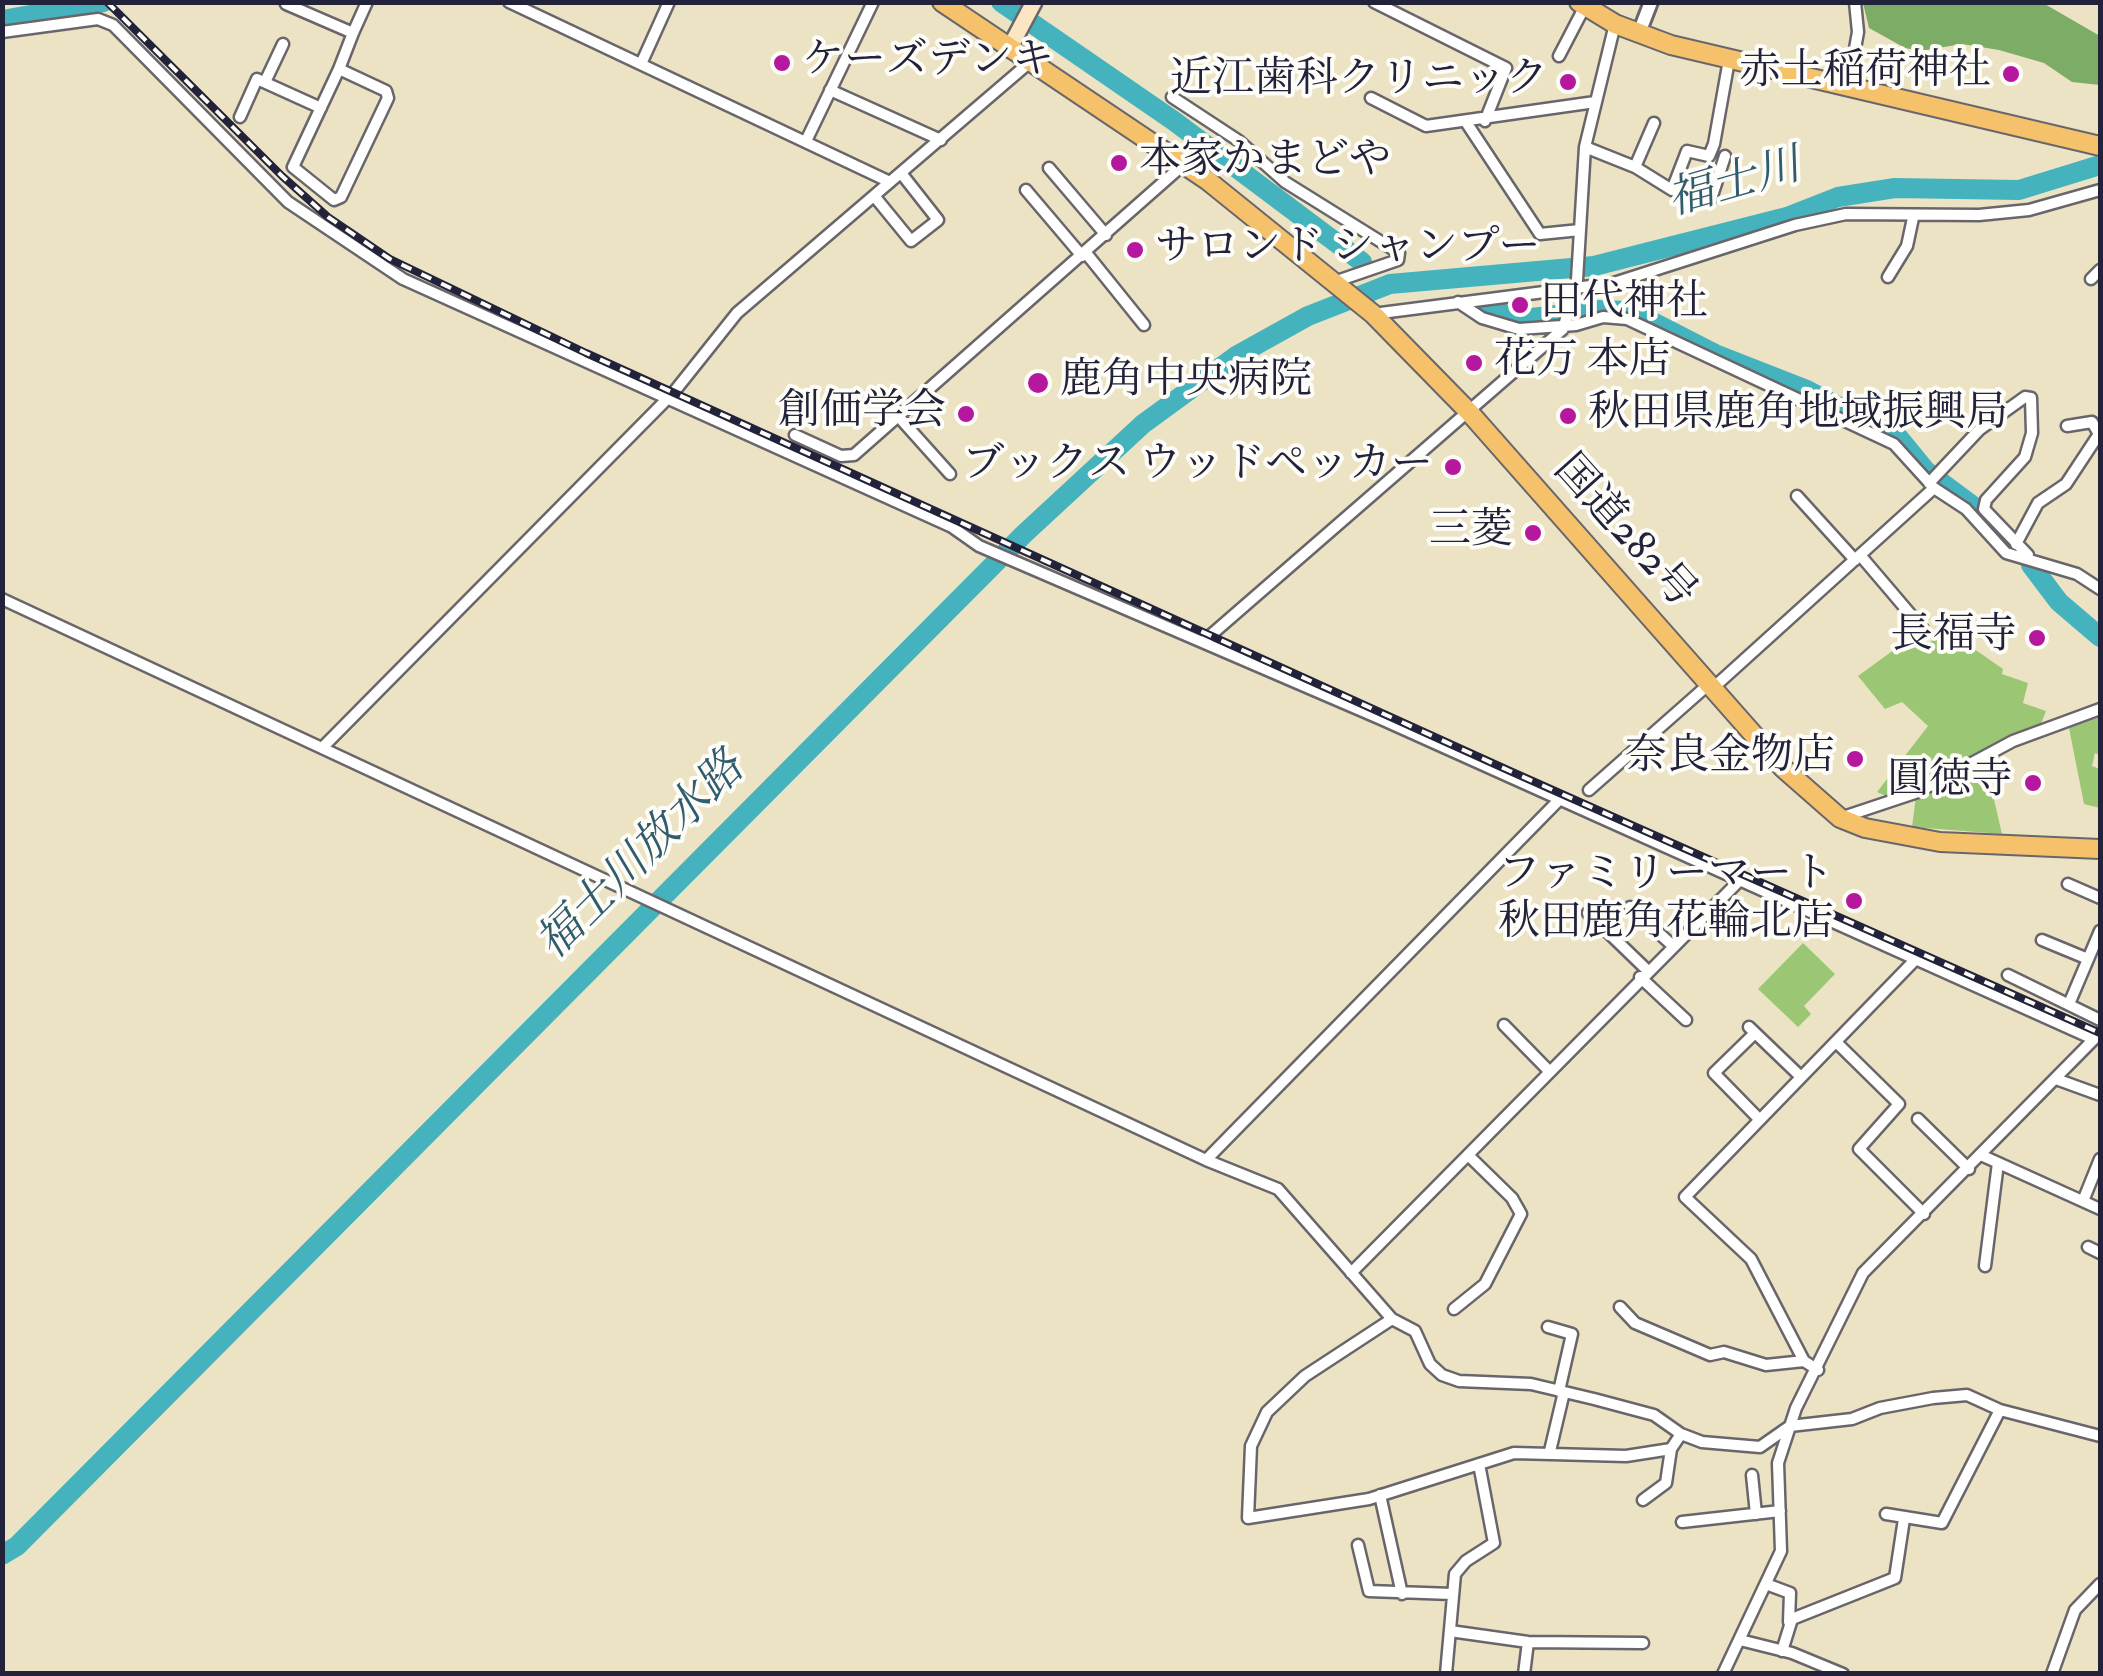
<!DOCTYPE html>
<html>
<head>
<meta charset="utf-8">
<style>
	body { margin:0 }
	#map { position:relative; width:2103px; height:1676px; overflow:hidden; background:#ece3c4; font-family:"IM FELL Double Pica",serif }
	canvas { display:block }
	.frame { position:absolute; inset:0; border:5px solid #22223b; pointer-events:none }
</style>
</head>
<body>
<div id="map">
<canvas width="2103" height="1676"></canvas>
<div class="frame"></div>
</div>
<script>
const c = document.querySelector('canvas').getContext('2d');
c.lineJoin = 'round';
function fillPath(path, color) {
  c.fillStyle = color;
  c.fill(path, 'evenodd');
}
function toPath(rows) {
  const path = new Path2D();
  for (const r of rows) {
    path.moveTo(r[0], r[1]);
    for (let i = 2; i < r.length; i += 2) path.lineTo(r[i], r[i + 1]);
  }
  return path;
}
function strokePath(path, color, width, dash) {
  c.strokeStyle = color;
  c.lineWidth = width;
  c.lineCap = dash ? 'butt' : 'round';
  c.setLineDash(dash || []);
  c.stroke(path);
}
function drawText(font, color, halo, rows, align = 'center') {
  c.font = font + ' "IM FELL Double Pica","Noto Serif JP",serif';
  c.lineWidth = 8;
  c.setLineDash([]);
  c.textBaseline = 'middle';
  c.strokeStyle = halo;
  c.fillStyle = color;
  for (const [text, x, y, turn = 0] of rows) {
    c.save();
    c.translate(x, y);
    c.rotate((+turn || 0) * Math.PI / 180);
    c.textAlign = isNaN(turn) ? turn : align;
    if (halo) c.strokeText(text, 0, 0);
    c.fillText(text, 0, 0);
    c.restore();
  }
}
const green = toPath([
	[1947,630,2003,669,2002,674,2028,683,2023,703,2046,711,2041,724,1888,797,1877,792,1928,726,1902,702,1885,709,1858,676,1917,633,1929,643],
	[2100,717,2100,755,2095,753,2092,766,2100,769,2100,808,2084,804,2069,728],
	[1997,754,2002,778,1990,782,2002,834,1912,827,1916,796],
	[1803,943,1835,974,1804,1006,1811,1014,1798,1027,1758,989]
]);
const forest = toPath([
	[1863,3,2043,3,2100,36,2100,85,2072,82,2044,63,1999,50,1962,44,1920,51,1905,48,1869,28]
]);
const river = toPath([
	[1001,2,1174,121,1362,262],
	[2,20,104,2],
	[1478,308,1524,319,1597,310,1631,311,1715,354,1807,390,1899,438,1926,471,1973,506,2008,540],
	[2031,565,2059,602,2100,637],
	[2,1555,17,1546,1024,534,1143,424,1236,356,1308,316,1390,284,1594,266,1787,217,1838,197,1895,188,2019,190,2100,165]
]);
const minor = toPath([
	[509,2,890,182],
	[1374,2,1506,68,1485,121],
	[286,4,353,33,339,69],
	[2,32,98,19,113,25,288,202,403,279,952,527,979,546,1381,719,2091,1038],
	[353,33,367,2],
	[1559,56,1585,6],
	[641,64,669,2],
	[339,69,386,91,388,98,341,197,334,200,293,167,339,69],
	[265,82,283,44],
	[1848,87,1858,32,1855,2],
	[830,90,941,140],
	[1172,97,1239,141,1285,182,1399,253,1398,260,1334,282],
	[1371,98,1426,126,1595,102],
	[240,117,257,79,321,108],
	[1466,122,1540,234,1580,230],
	[806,141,873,2],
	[1585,147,1635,167,1672,190,1711,199,1725,156],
	[1635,167,1654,123],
	[1049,168,1106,235],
	[1026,190,1082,256],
	[1672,190,1687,151,1709,156,1714,144,1729,60],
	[875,197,911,241,938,220,901,173],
	[1086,253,1144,325],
	[1888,277,1907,246,1913,218],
	[2091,279,2100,270],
	[1458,302,1482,318,1519,329,1576,325,1603,317,1627,319,1894,444,1934,488,1966,509,2006,553,2077,574,2100,589],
	[1373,314,1614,283,1795,225,1846,214,1979,215,2029,210,2100,190],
	[898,416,950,474],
	[795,435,841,456,854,455,1184,164],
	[1929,483,1979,430,2025,397,2031,398,2032,433,2025,457,1986,500,1984,509,2028,555],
	[1797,496,1855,560],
	[2016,544,2038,503,2066,484,2099,434,2092,422,2067,426],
	[1860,555,1923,629],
	[2,599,1206,1160,1278,1189,1392,1319,1415,1331,1430,1364,1442,1375,1459,1381,1531,1384,1594,1399,1654,1415,1681,1434],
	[1204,641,1563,329,1577,280,1585,147,1615,24],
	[1713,688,1934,488],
	[323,747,674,392,737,313,1030,62],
	[1589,790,1709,684],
	[1840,818,1918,792,2013,741,2100,709],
	[2068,884,2100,898],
	[1630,907,1672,945],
	[1588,913,1647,970],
	[2042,940,2088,959],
	[2008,975,2100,1020],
	[1640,977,1686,1020],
	[2069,1004,2100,931],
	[1504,1025,1549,1071],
	[1749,1027,1800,1076],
	[1755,1033,1714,1073,1759,1119],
	[1836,1042,1899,1104,1859,1149,1924,1214],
	[2056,1079,2100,1095],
	[1918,1119,1969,1169],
	[1983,1156,2100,1209],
	[1206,1160,1559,800],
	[2083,1201,2100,1159],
	[2088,1247,2100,1253],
	[1985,1266,1998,1163],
	[1351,1273,1740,880],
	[1620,1307,1635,1323,1710,1355,1724,1352,1766,1365,1804,1361],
	[1454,1309,1485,1284,1521,1214,1512,1198,1468,1155],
	[1392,1319,1305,1376,1267,1412,1251,1446,1248,1518,1369,1499,1514,1453,1626,1456,1671,1449],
	[1548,1327,1572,1334,1559,1391],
	[1818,1370,1804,1361,1751,1259,1685,1197,1914,961],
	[1550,1451,1564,1392],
	[1752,1475,1756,1514],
	[1380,1495,1402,1594],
	[1643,1500,1666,1483,1671,1449,1681,1434,1702,1442,1760,1447,1790,1426,1852,1419,1880,1408,1933,1398,1967,1395,2000,1410,2100,1436],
	[1886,1514,1942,1523,2000,1410],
	[1682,1522,1780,1511],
	[1358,1545,1369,1591,1452,1594],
	[1766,1584,1790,1593,1789,1622],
	[1450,1631,1528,1642,1643,1643],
	[1740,1640,1792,1653,1843,1674],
	[1782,1651,1792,1619,1895,1578,1904,1519],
	[1446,1674,1455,1574,1466,1561,1494,1543,1479,1464],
	[1524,1674,1528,1642],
	[1723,1674,1781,1551,1778,1463,1796,1408,1863,1273,2100,1033],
	[2052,1674,2075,1610,2100,1584]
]);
const tertiary = toPath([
	[1639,33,1651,2]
]);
const secondary = toPath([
	[1009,49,1034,2]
]);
const primary = toPath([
	[1579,2,1615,24,1671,45,2100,146]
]);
const trunk = toPath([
	[942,2,1207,180,1373,314,1469,412,1783,768,1840,818,1865,828,1940,842,2100,849]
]);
const rail = toPath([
	[107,2,282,176,328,217,390,259,586,353,1510,771,2100,1033]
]);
const markers = [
	[782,63,10,"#b5179e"],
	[2011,74,10,"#b5179e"],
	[1568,82,10,"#b5179e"],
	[1119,163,10,"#b5179e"],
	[1135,250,10,"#b5179e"],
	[1520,305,10,"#b5179e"],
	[1474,363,10,"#b5179e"],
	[1038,383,12,"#b5179e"],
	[966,414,10,"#b5179e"],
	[1568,416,10,"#b5179e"],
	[1453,467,10,"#b5179e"],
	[1533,533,10,"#b5179e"],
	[2037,638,10,"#b5179e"],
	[1855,759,10,"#b5179e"],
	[2033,783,10,"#b5179e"],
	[1854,901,10,"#b5179e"]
];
const poiNames = [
	["ケーズデンキ",802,63,"left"],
	["赤土稲荷神社",1991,74],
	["近江歯科クリニック",1548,82],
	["本家かまどや",1139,163,"left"],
	["サロンド シャンプー",1155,250,"left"],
	["田代神社",1540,305,"left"],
	["花万 本店",1494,363,"left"],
	["鹿角中央病院",1060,383,"left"],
	["創価学会",946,414],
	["秋田県鹿角地域振興局",1588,416,"left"],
	["ブックス ウッドペッカー",1433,467],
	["三菱",1513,533],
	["長福寺",2017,638],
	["奈良金物店",1835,759],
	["圓徳寺",2013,783],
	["ファミリーマート",1834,877],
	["秋田鹿角花輪北店",1834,925]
];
const streetNames = [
	["国道282号",1623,533,48]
];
const waterNames = [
	["福士川",1735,186,-16],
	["福士川放水路",643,858,-45]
];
fillPath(green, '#9bc775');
fillPath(forest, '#7cac66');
strokePath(river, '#44b3be', 20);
strokePath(minor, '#69666b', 15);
strokePath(tertiary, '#69666b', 18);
strokePath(secondary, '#69666b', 20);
strokePath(primary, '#69666b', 22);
strokePath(trunk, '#69666b', 22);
strokePath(minor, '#fff', 10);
strokePath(tertiary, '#fff', 12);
strokePath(secondary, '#fbe6c4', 15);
strokePath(primary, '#f5c16b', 18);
strokePath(trunk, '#f5c16b', 18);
strokePath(rail, '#22223b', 8);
strokePath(rail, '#fdfcf7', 4, [11]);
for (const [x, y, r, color] of markers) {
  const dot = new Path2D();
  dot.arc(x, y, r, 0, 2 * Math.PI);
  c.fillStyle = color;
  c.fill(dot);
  strokePath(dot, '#fdfcf7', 4);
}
drawText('42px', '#22223b', '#fdfcf7', poiNames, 'right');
drawText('42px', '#22223b', '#fdfcf7', streetNames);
drawText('italic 45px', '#305c6f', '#fdfcf7', waterNames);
</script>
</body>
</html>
